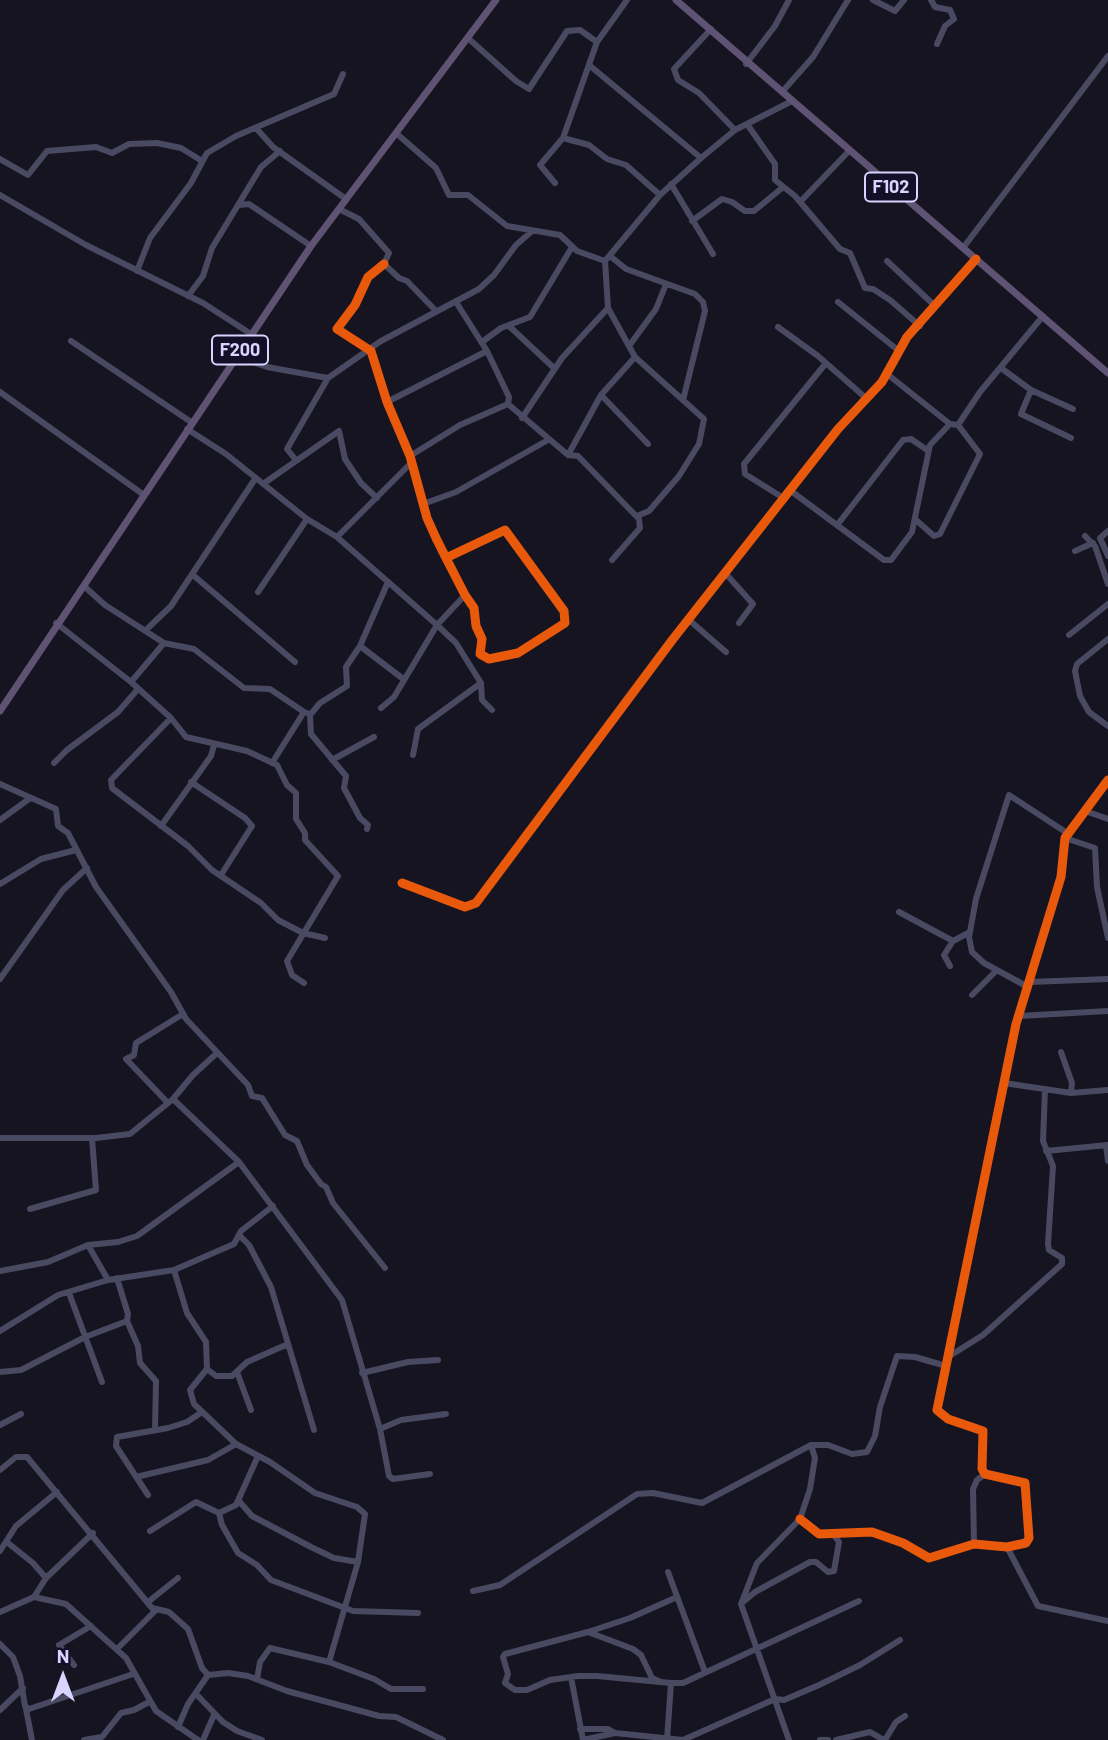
<!DOCTYPE html>
<html>
<head>
<meta charset="utf-8">
<style>
	body { margin:0 }
	#map { position:relative; width:1108px; height:1740px; overflow:hidden; background:#161421; font-family:Barlow,sans-serif }
	canvas { display:block }
	.north { position:absolute; left:28px; top:1642px; width:70px; height:70px; -webkit-text-stroke:5px #130f26; paint-order:stroke; rotate:0deg; font-size:19px; font-weight:700; line-height:28px; text-align:center; color:#d9d4ff }
	.north::after { content:''; display:block; margin:auto; width:24px; height:32px; background:#d9d4ff; clip-path:polygon(50% 0,100% 100%,50% 72%,0 100%) }
</style>
</head>
<body>
<div id="map">
<canvas width="1108" height="1740"></canvas>
<div class="north">N</div>
</div>
<script>
const c = document.querySelector('canvas').getContext('2d');
c.lineJoin = 'round';
function toPath(rows) {
  const path = new Path2D();
  for (const r of rows) {
    path.moveTo(r[0], r[1]);
    for (let i = 2; i < r.length; i += 2) path.lineTo(r[i], r[i + 1]);
  }
  return path;
}
function strokePath(path, color, width, dash) {
  c.strokeStyle = color;
  c.lineWidth = width;
  c.lineCap = dash ? 'butt' : 'round';
  c.setLineDash(dash || []);
  c.stroke(path);
}
function drawText(font, color, halo, rows, align = 'center') {
  c.font = font + ' Barlow,sans-serif';
  c.lineWidth = 5;
  c.setLineDash([]);
  c.textBaseline = 'middle';
  c.strokeStyle = halo;
  c.fillStyle = color;
  for (const [text, x, y, turn = 0] of rows) {
    c.save();
    c.translate(x, y);
    c.rotate((+turn || 0) * Math.PI / 180);
    c.textAlign = isNaN(turn) ? turn : align;
    if (halo) c.strokeText(text, 0, 0);
    c.fillText(text, 0, 0);
    c.restore();
  }
}
const minor = toPath([
	[873,0,895,11,904,0],
	[931,0,935,7,950,10,954,19,945,26,937,44],
	[711,29,674,69,678,80,699,93,735,130],
	[469,39,516,81,529,89,567,31,580,30,597,42],
	[746,64,775,26,789,0],
	[589,65,701,158],
	[782,92,813,57,848,0],
	[747,124,775,164,775,180,795,196,840,249,850,253,865,288,873,289,890,300,920,326],
	[256,128,273,147,346,199],
	[396,133,436,168,449,195,468,195,507,226,560,235,577,251,605,261],
	[563,138,589,145,607,159,626,165,660,195],
	[0,159,28,175,47,151,96,147,112,153,129,144,157,143,181,148,202,161],
	[555,183,540,165,563,138,597,42,627,0],
	[671,184,713,254],
	[0,195,86,245,203,303,251,334],
	[800,202,849,151],
	[239,205,249,204,311,246],
	[339,209,359,219,389,253,384,264,399,278,407,281,436,311],
	[692,221,722,199,732,202,745,211,754,211,782,188],
	[963,248,1108,56],
	[610,256,626,269,695,294,703,302,705,311,683,400],
	[605,261,608,308,635,357,704,419,699,444,679,476,649,511,637,516],
	[605,261,660,195,701,158,735,130,792,101],
	[887,261,935,306],
	[384,264,368,277,355,305,337,329,371,351,387,402,410,456,427,518,436,538,446,558,465,595,474,608,476,626,482,639,480,654,489,659,518,653,565,623,564,611,505,530,446,558],
	[137,271,150,238,191,183,207,153,236,136,334,94,343,74],
	[188,296,203,276,212,248,261,167,280,151],
	[456,302,487,351,509,397,508,404,568,455,578,456,639,519,640,528,612,560],
	[838,302,899,351],
	[509,326,555,369],
	[778,327,818,356,867,399],
	[71,341,191,422],
	[482,342,501,328,530,317,572,247],
	[629,346,656,309,666,284],
	[236,356,267,367,328,378],
	[1001,368,1031,390,1073,409],
	[887,374,950,424],
	[1031,390,1021,414,1071,438],
	[0,392,144,495],
	[601,395,648,444],
	[387,402,487,351],
	[522,418,562,358,608,308],
	[187,429,226,454,307,519,337,537,437,625,456,643,481,683,482,700,492,710],
	[568,455,601,395,635,357],
	[410,456,460,425,508,404],
	[295,459,287,449,328,378,381,341,479,289,494,275,516,245,531,232],
	[263,484,339,431,345,459,361,483,377,498],
	[791,491,884,560,891,560,912,532,930,445,950,424,958,425,980,392,1043,316],
	[785,499,745,474,744,464,826,363],
	[423,504,456,492,548,440],
	[916,520,934,536,940,534,980,454,958,425],
	[838,524,903,440,911,439,927,450],
	[1108,531,1100,538,1108,556],
	[1085,536,1095,546,1108,584],
	[337,537,410,464],
	[1075,551,1093,543],
	[726,574,753,604,739,623],
	[193,575,295,662],
	[85,587,105,605,164,643,194,649,244,688,270,689,304,712],
	[258,592,307,519],
	[689,620,726,652],
	[56,623,131,682,171,718,186,737,247,751,277,765,287,785,296,793,296,819,305,833,305,840,338,876,287,961,292,975,304,983],
	[146,630,171,606,255,479],
	[1069,635,1108,604],
	[1108,639,1077,664,1075,671,1080,696,1089,712,1108,726],
	[360,646,402,678],
	[131,682,164,643],
	[381,708,394,697,437,625,465,595],
	[171,718,111,780,112,788,188,846,212,870,261,903,278,920,303,933,325,938],
	[413,755,418,729,481,683],
	[332,760,374,737],
	[54,763,67,750,118,712,138,689],
	[272,763,304,712,307,713],
	[191,782,245,818,252,826,221,875],
	[0,784,56,809,58,826,68,833,96,887,171,992,186,1019,248,1085,252,1096,262,1098,285,1135,297,1141,307,1165,321,1184,326,1187,333,1203,385,1268],
	[1085,811,1108,819],
	[0,820,29,799],
	[161,826,211,756,214,745],
	[367,829,368,825,360,818,344,788,346,776,311,734,310,715,320,703,347,686,346,667,360,646,388,582],
	[1065,838,1095,848,1097,887,1108,938],
	[402,883,465,907,476,903,673,639,838,429,882,382,907,337,976,259],
	[0,884,41,859,76,850],
	[899,912,953,941,970,932],
	[950,966,944,955,953,941],
	[0,979,63,890,87,868],
	[1029,982,1108,979],
	[1028,987,984,963,972,952,969,937,976,899,1009,795,1067,833],
	[972,995,996,971],
	[1019,1016,1108,1011],
	[1061,1052,1072,1083,1071,1093],
	[1004,1083,1071,1093,1108,1090],
	[173,1099,239,1162,342,1300,380,1429,389,1476,393,1479,430,1474],
	[168,1103,126,1059,134,1055,136,1043,183,1014],
	[0,1138,96,1138,130,1134,173,1099,193,1075,217,1053],
	[1106,1145,1108,1161],
	[1046,1151,1108,1145],
	[30,1209,96,1190,92,1138],
	[240,1236,249,1245,271,1287,314,1430],
	[88,1245,108,1280],
	[174,1270,187,1313,206,1342,207,1369,190,1390,194,1404,236,1444,270,1462,315,1493,357,1507,365,1514,358,1562,329,1662,270,1648,260,1662,257,1679],
	[0,1271,48,1262,88,1245,118,1242,137,1236,239,1162],
	[69,1293,102,1382],
	[127,1321,138,1346,140,1363,156,1381,155,1429],
	[0,1331,58,1295,108,1280,174,1270,234,1244,241,1231,273,1206],
	[948,1357,983,1335,1062,1264,1062,1258,1049,1250,1048,1244,1053,1166,1043,1141,1045,1090],
	[207,1369,216,1376,232,1376,247,1362,288,1344],
	[0,1372,21,1370,85,1337,127,1321,128,1314,117,1278],
	[237,1372,251,1410],
	[362,1373,408,1362,438,1360],
	[0,1425,21,1414],
	[380,1429,401,1420,446,1414],
	[811,1445,828,1445,852,1454,867,1452,875,1436,880,1407,897,1356,915,1357,946,1366],
	[0,1470,16,1457,27,1457,152,1608,169,1612,188,1629,202,1668,208,1675,228,1673,248,1676,287,1691,379,1716,396,1717,443,1740],
	[136,1477,208,1460,236,1444],
	[148,1495,116,1446,117,1437,168,1428,187,1422,202,1412],
	[239,1501,252,1516,311,1547,334,1558,358,1562],
	[219,1513,222,1525,238,1553,257,1565,271,1580,353,1611,418,1613],
	[800,1519,819,1534,872,1532,903,1543,929,1558,974,1544,1007,1547,1026,1543,1029,1538,1025,1483,985,1474,982,1469,983,1431,948,1419,937,1410,1016,1024,1061,877,1065,838,1108,780],
	[150,1531,196,1502,219,1513,236,1505,258,1456],
	[8,1543,33,1563,46,1578],
	[974,1544,973,1489,977,1480,985,1474],
	[1007,1547,1038,1606,1108,1621],
	[0,1551,16,1526,57,1492],
	[668,1572,705,1672],
	[473,1591,500,1585,637,1494,653,1493,702,1503,811,1445,815,1458,810,1489,800,1519,757,1563,741,1604,789,1740],
	[34,1597,46,1578,93,1533],
	[148,1602,178,1578],
	[743,1602,755,1592,810,1562,816,1562,828,1572,834,1571,839,1542,833,1534],
	[0,1612,34,1597,66,1604,126,1658,156,1711,198,1740],
	[588,1632,630,1618,677,1597],
	[0,1644,13,1657,20,1676,25,1706,29,1709,133,1674],
	[117,1649,156,1610],
	[329,1662,374,1679,391,1689,423,1689],
	[74,1665,59,1645,91,1626],
	[571,1677,583,1740],
	[661,1682,652,1678,641,1655,633,1649,588,1632,505,1654,503,1657,508,1674,505,1683,515,1690,527,1690,550,1680,578,1676,597,1676,671,1683,683,1683,859,1601],
	[196,1694,223,1722,237,1731,262,1740],
	[26,1709,32,1740],
	[0,1710,23,1688],
	[178,1727,188,1704,208,1675],
	[580,1729,608,1729,615,1733],
	[84,1740,102,1737,121,1713,134,1710,149,1702],
	[203,1740,214,1715],
	[583,1740,615,1733,683,1740,775,1699,784,1700,819,1685,860,1665,900,1640],
	[667,1740,671,1683],
	[820,1740,828,1740],
	[836,1740,870,1732,884,1740],
	[885,1740,896,1722,905,1716]
]);
const major = toPath([
	[676,0,1108,373],
	[0,711,311,246,496,0]
]);
const cycleway = toPath([
	[384,264,368,277,355,305,337,329,371,351,387,402,410,456,427,518,436,538,446,558,465,595,474,608,476,626,482,639,480,654,489,659,518,653,565,623,564,611,505,530,446,558],
	[402,883,465,907,476,903,673,639,838,429,882,382,907,337,976,259],
	[800,1519,819,1534,872,1532,903,1543,929,1558,974,1544,1007,1547,1026,1543,1029,1538,1025,1483,985,1474,982,1469,983,1431,948,1419,937,1410,1016,1024,1061,877,1065,838,1108,780]
]);
const shields = [
	[891,187,52],
	[240,350,56]
];
const shieldNames = [
	["F102",891,187],
	["F200",240,350]
];
strokePath(minor, '#4a4962', 6);
strokePath(major, '#5e5373', 7);
strokePath(cycleway, '#e8590c', 9);
for (const [x, y, w] of shields) {
  const box = new Path2D();
  box.roundRect(x - w / 2, y - 14.5, w, 29, 5);
  c.fillStyle = '#130f26';
  c.fill(box);
  strokePath(box, '#d9d4ff', 2);
}
drawText('bold 18px', '#d9d4ff', null, shieldNames);
</script>
</body>
</html>
